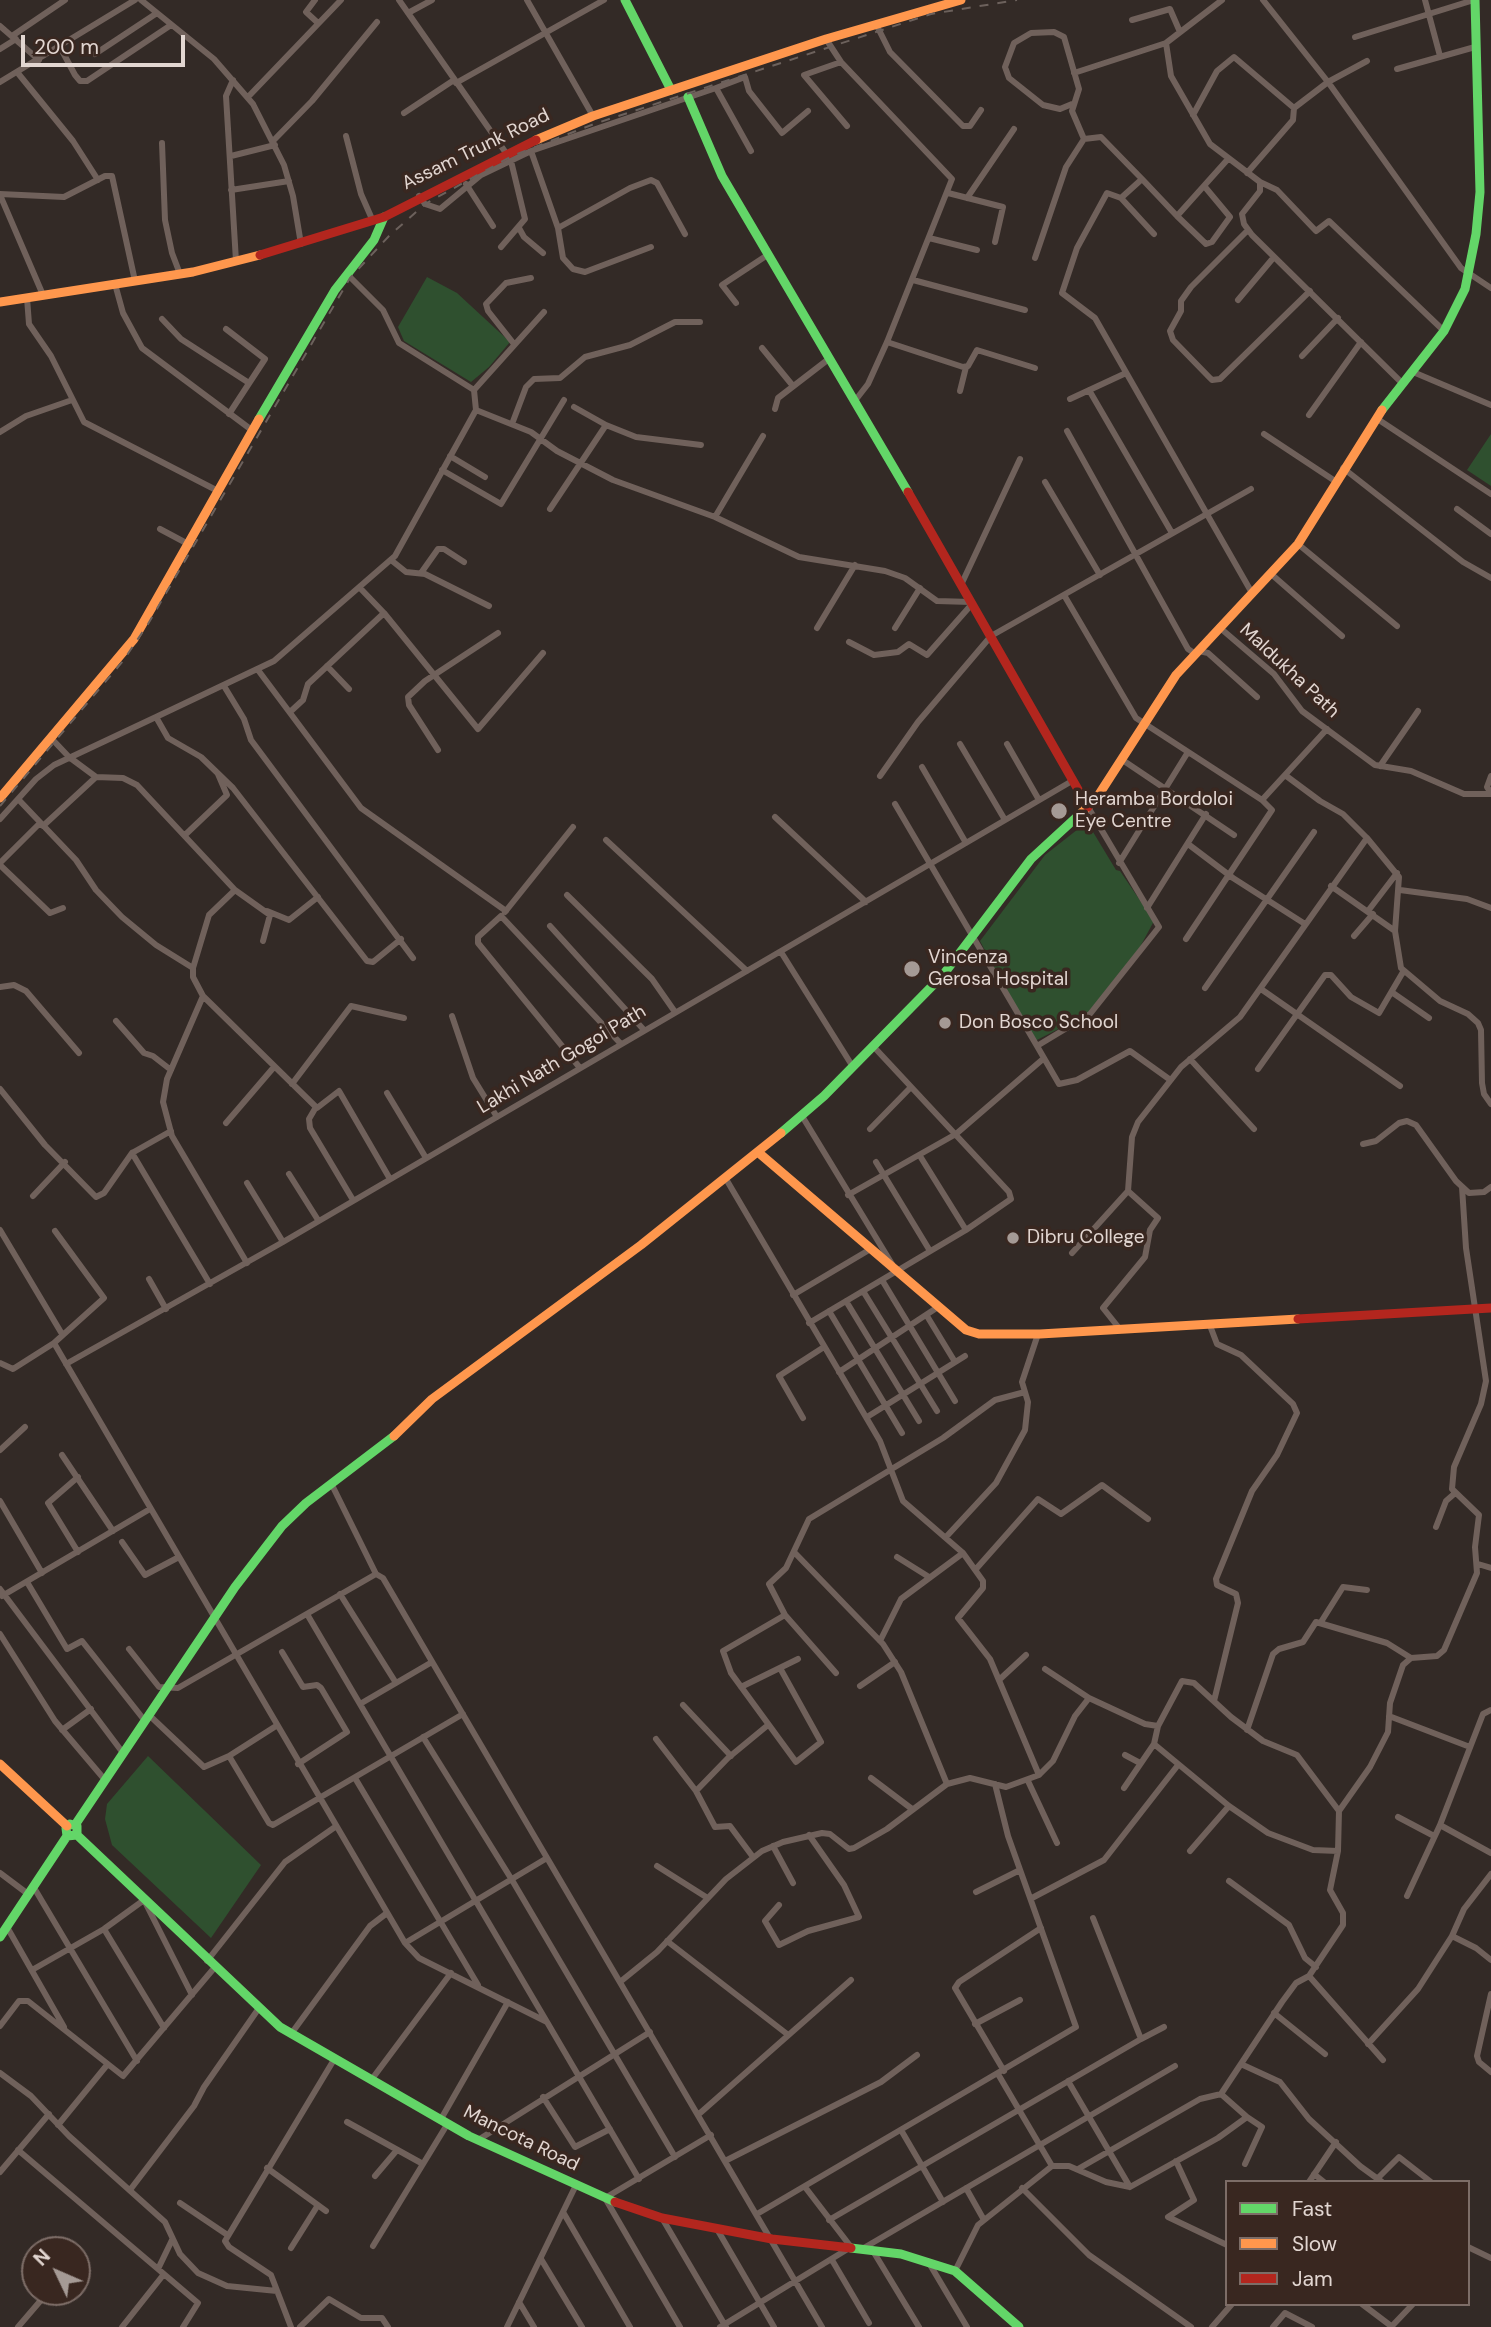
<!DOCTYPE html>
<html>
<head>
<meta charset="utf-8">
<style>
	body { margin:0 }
	#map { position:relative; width:1491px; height:2327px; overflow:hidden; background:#332a26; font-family:"DM Sans",sans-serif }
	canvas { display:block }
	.legend { position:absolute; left:1225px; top:2180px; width:245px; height:126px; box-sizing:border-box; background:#392720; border:2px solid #7d6d67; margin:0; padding:9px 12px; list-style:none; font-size:21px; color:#e2d6d1 }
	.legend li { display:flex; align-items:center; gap:14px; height:35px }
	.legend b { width:35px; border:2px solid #7d6d67 }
	.north { position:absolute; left:21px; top:2236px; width:70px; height:70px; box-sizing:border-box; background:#392720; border:2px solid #7d6d67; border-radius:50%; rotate:314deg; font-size:19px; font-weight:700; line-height:28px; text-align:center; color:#e2d6d1 }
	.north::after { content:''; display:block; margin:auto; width:24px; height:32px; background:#a59a95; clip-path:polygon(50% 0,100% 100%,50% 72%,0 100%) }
	.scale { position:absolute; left:21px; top:35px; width:164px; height:32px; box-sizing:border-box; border:4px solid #e2d6d1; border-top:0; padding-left:9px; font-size:21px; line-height:24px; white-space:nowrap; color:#e2d6d1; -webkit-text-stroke:5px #392720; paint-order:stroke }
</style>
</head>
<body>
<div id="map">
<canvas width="1491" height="2327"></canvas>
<ul class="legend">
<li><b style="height:9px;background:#63d668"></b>Fast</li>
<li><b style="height:9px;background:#ff974d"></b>Slow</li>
<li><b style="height:9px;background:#b3261e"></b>Jam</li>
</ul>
<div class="north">N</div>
<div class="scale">200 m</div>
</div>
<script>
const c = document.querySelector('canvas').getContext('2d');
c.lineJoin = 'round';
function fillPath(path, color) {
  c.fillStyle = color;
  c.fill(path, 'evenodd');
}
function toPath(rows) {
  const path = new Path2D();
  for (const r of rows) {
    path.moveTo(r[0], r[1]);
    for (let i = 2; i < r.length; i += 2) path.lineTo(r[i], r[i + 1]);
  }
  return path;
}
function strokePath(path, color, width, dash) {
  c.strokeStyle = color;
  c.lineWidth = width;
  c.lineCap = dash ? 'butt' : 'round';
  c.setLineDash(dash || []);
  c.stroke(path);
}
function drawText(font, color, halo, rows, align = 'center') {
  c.font = font + ' "DM Sans",sans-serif';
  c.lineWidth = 7;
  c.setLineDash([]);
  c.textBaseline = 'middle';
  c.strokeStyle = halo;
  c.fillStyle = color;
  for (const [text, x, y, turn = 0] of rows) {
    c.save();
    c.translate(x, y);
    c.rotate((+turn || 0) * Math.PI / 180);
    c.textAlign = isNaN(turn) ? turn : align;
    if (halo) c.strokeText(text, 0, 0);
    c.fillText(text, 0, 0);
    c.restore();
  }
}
const green = toPath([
	[427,277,457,293,510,342,489,367,471,382,404,341,398,327],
	[1491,434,1491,486,1467,470],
	[1087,822,1116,870,1120,871,1154,921,1140,947,1086,1015,1033,1042,980,941,1045,855],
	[148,1756,261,1865,211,1938,112,1845,105,1819,107,1804]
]);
const street = toPath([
	[141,0,214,59,253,104,284,165,293,196,301,244],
	[315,0,306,12,318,23],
	[399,0,506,153],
	[527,0,593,116],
	[1222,0,1166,43,1171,76,1210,144,1260,182,1260,191,1242,214,1244,224,1252,235,1403,384],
	[1263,0,1328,82,1461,268,1491,288],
	[1425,0,1440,56],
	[408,13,432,0],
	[1132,20,1170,9,1180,32],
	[876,24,890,52,963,126,970,126,981,110],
	[0,26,39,60],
	[12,36,65,0],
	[1355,37,1474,0],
	[826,39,841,62,952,179,887,342,868,384,854,402],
	[60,47,75,75,80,81,87,81,171,25],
	[0,49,16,39],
	[95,54,157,13],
	[841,62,804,75,847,126],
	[1397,69,1475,47],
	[17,72,73,141,98,180],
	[1074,73,1166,43],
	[233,80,226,96,236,261],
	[0,82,135,0],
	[456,83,604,0],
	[716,88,745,77,749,91,782,133,808,111],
	[248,97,341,0],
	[404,113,454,80],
	[1193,115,1217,71,1234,57,1294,108],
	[346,136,361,194,372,219],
	[1084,139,1101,137,1142,179,1121,198],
	[273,141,312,101,377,22],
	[162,143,165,220,172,253,180,274],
	[531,151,558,228,563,258,573,269,585,272,651,247],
	[231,156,275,145],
	[1247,173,1293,120,1294,108,1328,82,1367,61],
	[1142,179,1177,216],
	[1260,182,1277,190,1316,231,1329,221,1444,331],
	[466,184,493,226],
	[1205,187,1230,217,1212,242,1206,244,1177,216,1228,159],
	[231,190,289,181],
	[948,193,1003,207,995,242],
	[0,194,64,197,105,176,112,176,135,281],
	[0,195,43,295],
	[419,196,425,204,440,209,481,175,531,151,716,88,751,151],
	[967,198,1014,129],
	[519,228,524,237,543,253],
	[558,228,630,188,651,180,657,183,685,234],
	[1248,230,1191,287,1181,301,1181,311,1170,331,1173,340,1209,377,1212,380,1220,379,1310,291],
	[1154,234,1121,198,1107,193,1077,248,1062,293,1095,318,1252,593],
	[929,238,977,250],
	[501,247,525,219,511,161],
	[1035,258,1066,167,1084,139,1072,111,1079,89,1064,37,1054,32,1031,33,1014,43,1005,67,1009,78,1043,105,1060,109,1072,104],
	[913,280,1025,310],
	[115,284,123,313,142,348,253,431],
	[27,298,29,324,51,356,84,422,218,491],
	[1238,300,1274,257],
	[736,303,722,285,769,254],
	[162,319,181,339,249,383],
	[226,329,265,359,229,414],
	[887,342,963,367,968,366,977,350,1035,368],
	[514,344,488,311,486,304,506,283,531,278],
	[762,348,793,386],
	[1302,356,1338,318],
	[1413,372,1491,405],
	[474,390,544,312],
	[1089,390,1172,533],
	[960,391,966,367],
	[1070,399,1126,373],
	[574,407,606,425],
	[775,409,778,398,830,358],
	[476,410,531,432,557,451,613,480,715,517,799,557,885,571,905,578,937,601,971,602],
	[1309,415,1361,342],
	[1376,418,1491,494],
	[512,424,526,387,534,379,560,378,585,357,630,345,675,322,700,322],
	[1067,431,1188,649,1194,653],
	[0,432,26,416,72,400],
	[1264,434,1335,481],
	[450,456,485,477],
	[1343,468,1463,562,1491,578],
	[442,470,501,504,564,400],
	[1045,482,1100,575],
	[550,509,606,425,636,437,701,445],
	[1457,509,1491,534],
	[715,517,763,436],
	[160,529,190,545],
	[1298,544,1397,626],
	[391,560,406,572,425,574,489,606],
	[421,573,438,549,444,549,464,562],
	[1270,573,1342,636],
	[961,585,1020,459],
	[360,588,384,613],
	[1064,595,1136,718,1262,800,1272,810,1186,939],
	[1219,627,1274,674,1302,711,1375,765,1411,771,1464,794,1491,794],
	[817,628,855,565],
	[895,628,920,588],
	[849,642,874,655,898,652,909,644,927,655,972,604],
	[1199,651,1208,653,1257,697],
	[327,666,349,689],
	[258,670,361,808,506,911],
	[224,686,244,719,251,740,413,958],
	[290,712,303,700,308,684,384,613,478,729,543,653],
	[156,717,274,661,395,556,476,410,474,390,399,343,383,310,347,274],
	[51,738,69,757,96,777,123,778,137,785,235,890,209,915,193,968,193,977,203,996,316,1107,309,1119,310,1128,353,1200],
	[960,744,1005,820],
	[1007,744,1039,800],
	[438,750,409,705,408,697,425,681,498,633],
	[1121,759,1234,835],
	[1380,766,1418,711],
	[922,767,966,843],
	[880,776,918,722,991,636,1251,489],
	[1491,776,1487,787,1491,793],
	[18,799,76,860,96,890,122,917,156,945,193,968],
	[1262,800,1327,729],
	[895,804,1037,1046,1090,1014,1159,927,1088,807],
	[775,817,866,902],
	[0,819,36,779,54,765,156,717,168,738,201,757,233,788,367,961,373,962,401,939],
	[43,826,96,777],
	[185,835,227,795,218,774],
	[1367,838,1399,877,1395,931,1401,968,1440,1001,1468,1014,1478,1023,1481,1030,1482,1083,1484,1094,1491,1104],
	[606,840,747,971],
	[1188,844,1233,878,1305,924],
	[0,863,40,823],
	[1119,863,1188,752],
	[0,865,50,913,63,908],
	[1331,886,1395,931],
	[235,890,270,915,263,941],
	[1400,890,1467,899,1491,908],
	[567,895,652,979,675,1012],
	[1147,908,1206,814],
	[267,911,289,920,318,897],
	[1368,911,1397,873],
	[505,912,573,827],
	[550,926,644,1030],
	[1354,936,1373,914],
	[781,952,853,1067],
	[0,987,14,985,26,991,79,1053],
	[1205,988,1314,832],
	[1261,989,1400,1086],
	[1393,993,1429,1018],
	[203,996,167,1079,163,1102,172,1136,247,1263],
	[452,1016,473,1078,497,1117],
	[116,1021,144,1053,153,1056,171,1070],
	[1037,1046,1059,1084,1077,1080,1130,1051,1169,1079],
	[1190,1059,1254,1129],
	[580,1068,478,943,478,937,501,916,621,1044],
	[1258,1069,1325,975,1331,975,1351,997,1379,1013,1403,972],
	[292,1084,351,1006,404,1018],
	[0,1089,45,1145,96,1197,104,1193,132,1153,210,1284],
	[387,1093,426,1158],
	[317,1108,339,1091,390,1179],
	[802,1116,892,1264],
	[226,1123,274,1067],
	[870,1129,911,1087],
	[1363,1144,1376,1141,1399,1123,1407,1121,1416,1125,1456,1181,1469,1193,1484,1192,1491,1187],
	[132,1153,171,1131],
	[920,1156,966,1230],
	[876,1162,930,1251],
	[289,1174,318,1220],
	[726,1179,880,1441,903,1501,963,1553,983,1581,983,1588,958,1618,990,1659,1039,1775],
	[247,1183,283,1242],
	[848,1195,956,1134,1043,1059],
	[33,1196,65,1162],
	[0,1230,62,1334],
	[1072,1253,1128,1191,1132,1137,1138,1122,1181,1067,1240,1017,1367,838,1343,814,1320,801,1285,775],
	[149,1279,166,1309],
	[882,1280,955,1401],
	[863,1291,937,1411],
	[793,1295,869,1250],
	[846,1301,919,1421],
	[829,1311,902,1433],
	[927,1316,955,1362],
	[809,1323,966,1230,1011,1199,1009,1192,873,1046],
	[1209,1323,1217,1344,1241,1355,1293,1404,1297,1413,1277,1455,1252,1491,1216,1579,1217,1585,1236,1594,1238,1603,1214,1701],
	[1119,1328,1103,1308,1145,1257,1150,1230,1158,1218,1128,1191],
	[54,1343,104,1298,55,1231],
	[0,1363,13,1369,54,1343,405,1943,547,1858],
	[66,1364,283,1242,1072,781],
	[839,1372,938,1307],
	[867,1417,965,1356],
	[803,1418,779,1376,824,1347],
	[0,1450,25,1427],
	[62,1455,113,1531],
	[332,1485,376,1574,383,1578,822,2327],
	[0,1501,42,1573],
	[1436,1527,1446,1501,1454,1494],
	[946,1537,996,1483,1025,1430,1028,1402,1022,1382,1038,1334],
	[122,1542,145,1575,179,1557],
	[78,1552,48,1503,78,1477],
	[794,1552,883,1644,901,1672,947,1784],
	[897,1557,929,1577],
	[1478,1564,1491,1568],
	[976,1569,1038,1499,1061,1514,1102,1485,1148,1519],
	[27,1582,67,1649,82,1641,145,1721],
	[0,1589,123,1753],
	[340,1594,396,1683],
	[2,1596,150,1509],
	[307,1614,547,2022],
	[785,1615,836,1673],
	[1321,1622,1343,1587,1367,1590],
	[0,1634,55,1721,105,1780],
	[880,1641,901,1599,963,1553],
	[129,1649,159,1687,178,1688,376,1574],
	[282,1652,303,1687,317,1685,321,1688,347,1732,298,1764],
	[780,1668,821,1742,796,1762,731,1673,723,1651,785,1615,769,1584,786,1568,809,1519,943,1438,995,1400,1025,1392],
	[1045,1669,1089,1698],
	[999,1680,1026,1655],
	[860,1686,895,1662],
	[741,1687,798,1659],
	[360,1704,432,1662],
	[683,1705,731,1756],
	[149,1715,204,1767,229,1756],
	[1389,1716,1470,1747],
	[276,1726,229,1756,269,1823,273,1825,463,1714],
	[62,1730,91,1709],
	[1247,1730,1273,1654,1279,1649,1303,1642,1316,1622,1387,1643,1411,1658],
	[423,1737,512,1880,675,2157],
	[656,1739,696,1791],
	[1154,1744,1229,1806,1268,1833,1313,1850,1338,1851],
	[1125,1755,1140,1763],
	[355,1778,478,1985],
	[871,1778,912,1809],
	[1028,1781,1057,1843],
	[1124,1788,1154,1744,1158,1726],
	[1398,1817,1434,1836],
	[1440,1825,1483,1714,1491,1710],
	[773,1846,793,1883],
	[1190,1851,1229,1806],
	[753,1857,730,1826,715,1827,696,1791,728,1758,768,1725],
	[657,1866,706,1897],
	[0,1873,28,1894],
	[1229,1881,1289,1925,1305,1958,1316,1967],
	[33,1886,137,2061],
	[976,1892,1020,1870],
	[1407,1896,1440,1825,1491,1853],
	[1032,1898,1104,1860,1178,1765],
	[779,1905,765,1921,779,1945,808,1931,859,1917,844,1885,809,1835],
	[7,1927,64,2027],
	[104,1929,164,2028],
	[1452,1936,1464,1909,1491,1874],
	[667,1941,787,2034],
	[405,1943,419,1958,547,2022,639,2179],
	[207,1961,285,1862,335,1827],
	[32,1970,104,1929,144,1900,192,1995],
	[1309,1976,1383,2060],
	[620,1982,657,1952,726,1879,762,1851,783,1842,822,1833,830,1834,849,1849,854,1848,887,1829,947,1784,970,1778,1006,1787,1039,1775,1053,1761,1075,1716,1089,1698,1145,1724,1158,1726,1182,1681,1194,1683,1231,1717,1263,1741,1297,1755,1339,1811],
	[1491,1994,1477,2056,1479,2062,1491,2072],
	[1274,2013,1325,2054],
	[975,2024,1020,2000],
	[0,2026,19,2001,28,2001,123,2076,215,1967],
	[291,2034,370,1926,387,1913],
	[1141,2039,1164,2027],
	[1368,2044,1418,1989,1452,1936,1476,1948,1491,1960],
	[1243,2065,1280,2082,1309,2119,1360,2166,1382,2182],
	[1004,2071,955,1988,959,1982,1041,1928],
	[0,2073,31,2096,69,2136,165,2222,180,2254,198,2273,227,2286,277,2291],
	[372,2079,451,1973],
	[1068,2081,1130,2187],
	[543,2097,575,2147,610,2129],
	[699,2114,851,1980],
	[441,2119,508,2002],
	[347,2122,423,2164],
	[58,2125,107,2065],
	[901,2130,943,2202],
	[478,2140,650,2032],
	[18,2150,158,2269,172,2240],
	[725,2161,881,2082,917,2055],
	[1176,2161,1194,2200,1168,2217,1227,2245],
	[1245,2164,1262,2127,1247,2117],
	[1052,2166,1069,2166,1106,2182,1130,2187,1218,2138,1247,2117,1221,2094],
	[267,2168,326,2211],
	[1078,2169,1200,2099,1221,2094,1282,2002,1296,1983,1309,1976,1343,1925,1343,1913,1330,1890,1338,1851,1339,1811,1370,1767,1388,1732,1390,1703,1403,1665,1411,1658,1437,1656,1444,1650,1477,1573,1475,1547,1479,1515,1452,1489,1454,1467,1481,1404,1486,1381,1466,1248,1462,1187],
	[0,2172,49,2114],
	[1314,2174,1324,2182],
	[375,2176,397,2150],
	[1377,2179,1399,2157,1431,2182],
	[1309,2182,1336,2142],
	[966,2188,984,2220],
	[1022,2188,1089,2255,1191,2327],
	[130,2190,194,2106,204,2087,259,2008],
	[180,2203,226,2234],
	[563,2212,630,2327],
	[757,2214,1076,2027,1008,1836,995,1784],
	[662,2218,726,2327],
	[829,2220,1141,2039,1093,1918],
	[717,2229,774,2327],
	[373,2246,448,2123],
	[1468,2247,1491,2258],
	[291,2248,318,2205],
	[862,2249,1175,2066],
	[873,2251,919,2327],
	[541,2259,582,2327],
	[832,2260,869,2323],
	[929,2263,967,2327],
	[158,2269,198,2303,183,2327],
	[955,2271,978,2225,1052,2166,998,2074],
	[519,2302,534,2327],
	[1362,2304,1391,2326],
	[18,2327,48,2292],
	[122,2327,164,2274],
	[291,2327,271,2275,229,2247,225,2241,335,2058],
	[300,2327,329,2299,361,2318,382,2318,388,2327],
	[507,2327,576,2185],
	[680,2327,605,2198,711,2135],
	[720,2327,851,2247,805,2187],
	[1212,2327,1232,2304],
	[1273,2327,1285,2313,1312,2327],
	[1391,2327,1413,2304]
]);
const fast = toPath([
	[625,0,671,90],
	[688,97,722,176,908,492],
	[1382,410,1444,331,1465,289,1476,234,1480,192,1475,0],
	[259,419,335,290,374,240,384,217],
	[781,1133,824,1096,943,975,1031,859,1081,813],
	[75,1825,235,1587,282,1526,306,1503,394,1436],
	[77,1835,280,2027,469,2136,615,2202],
	[0,1937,67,1836,66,1828,70,1824,77,1826,77,1835,67,1836],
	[851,2248,901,2254,955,2271,1019,2327]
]);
const slow = toPath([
	[536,140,593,116,826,39,961,0],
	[0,302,193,272,260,255],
	[0,798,134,639,259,419],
	[1081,813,1096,799,1176,675,1298,544,1382,410],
	[759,1153,966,1330,979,1334,1040,1334,1298,1319],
	[394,1436,432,1399,641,1245,781,1133],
	[0,1764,67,1826]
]);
const jam = toPath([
	[260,255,384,217,536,140],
	[908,492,1088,807],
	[1298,1319,1491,1308],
	[615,2202,662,2218,772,2239,851,2248]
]);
const rail = toPath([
	[0,806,123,661,148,624,350,278,389,236,425,204,512,156,594,124,931,14,1017,0]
]);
const markers = [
	[1059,811,9,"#a59a95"],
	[912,969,9,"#a59a95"],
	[945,1023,7,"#a59a95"],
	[1013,1238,7,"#a59a95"]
];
const streetNames = [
	["Assam Trunk Road",476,150,-26],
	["Maldukha Path",1289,671,43],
	["Lakhi Nath Gogoi Path",562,1060,-31],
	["Mancota Road",521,2139,26]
];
const poiNames = [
	["Heramba Bordoloi",1075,800],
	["Eye Centre",1075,822],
	["Vincenza",928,958],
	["Gerosa Hospital",928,980],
	["Don Bosco School",959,1023],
	["Dibru College",1027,1238]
];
fillPath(green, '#2f502f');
strokePath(street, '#70615b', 6);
strokePath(fast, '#63d668', 9);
strokePath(slow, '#ff974d', 9);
strokePath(jam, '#b3261e', 9);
strokePath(rail, '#6c615c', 2, [9, 9]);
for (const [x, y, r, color] of markers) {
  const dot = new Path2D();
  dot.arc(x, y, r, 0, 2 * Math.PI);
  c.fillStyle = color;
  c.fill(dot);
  strokePath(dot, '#392720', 2.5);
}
drawText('19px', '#e2d6d1', '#392720', streetNames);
drawText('19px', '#e2d6d1', '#392720', poiNames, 'left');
</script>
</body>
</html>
